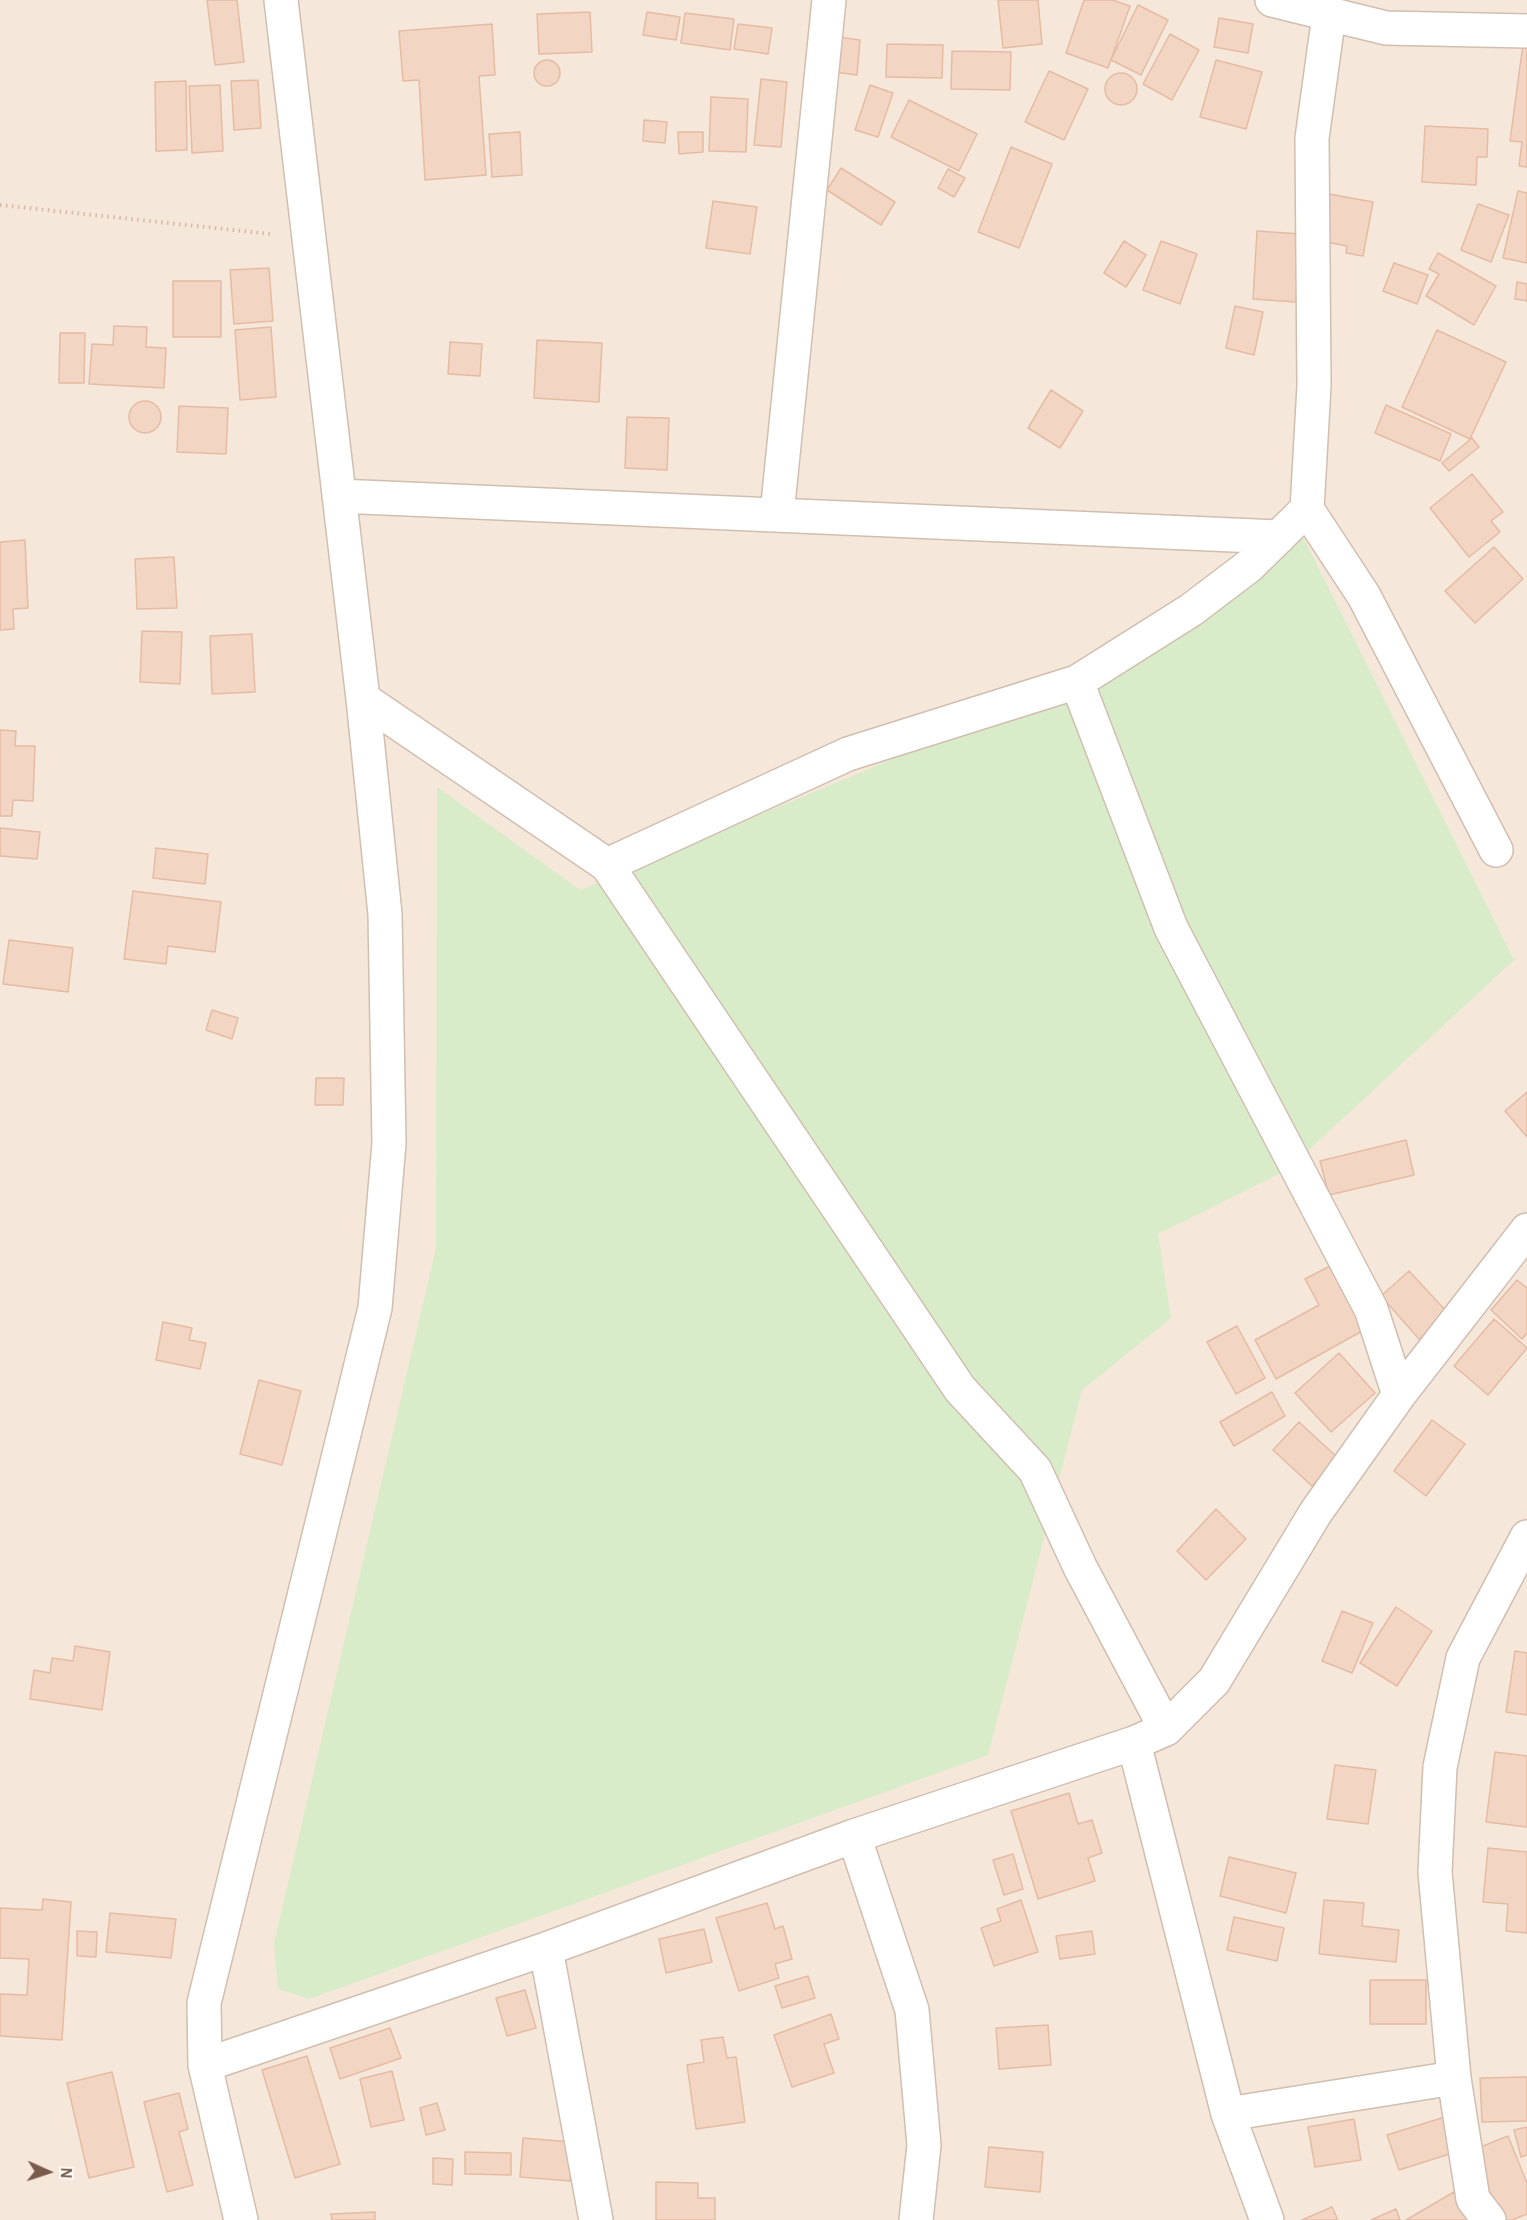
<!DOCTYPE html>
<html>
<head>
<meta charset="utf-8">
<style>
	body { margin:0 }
	#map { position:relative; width:1527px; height:2220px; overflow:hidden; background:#fdf6ec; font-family:"Alegreya Sans",sans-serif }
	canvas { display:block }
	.north { position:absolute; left:18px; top:2142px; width:60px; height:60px; -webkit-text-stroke:4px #fffaf3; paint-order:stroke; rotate:93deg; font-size:16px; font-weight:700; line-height:24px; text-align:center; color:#7a5c4d }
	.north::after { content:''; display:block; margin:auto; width:21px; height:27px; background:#7a5c4d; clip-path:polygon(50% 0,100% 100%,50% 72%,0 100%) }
</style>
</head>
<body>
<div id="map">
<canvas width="1527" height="2220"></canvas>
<div class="north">N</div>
</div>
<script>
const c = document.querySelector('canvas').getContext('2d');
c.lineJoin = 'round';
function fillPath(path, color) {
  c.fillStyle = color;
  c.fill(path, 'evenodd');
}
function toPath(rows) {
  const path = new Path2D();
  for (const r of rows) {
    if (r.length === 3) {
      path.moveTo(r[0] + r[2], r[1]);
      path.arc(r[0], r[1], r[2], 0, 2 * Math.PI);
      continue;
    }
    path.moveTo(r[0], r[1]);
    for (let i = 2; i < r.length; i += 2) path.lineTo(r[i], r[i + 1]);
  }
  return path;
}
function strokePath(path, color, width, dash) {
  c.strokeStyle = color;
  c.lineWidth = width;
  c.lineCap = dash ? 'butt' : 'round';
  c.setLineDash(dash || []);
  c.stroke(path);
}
const residential = toPath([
	[0,0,1527,0,1527,2220,0,2220]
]);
const green = toPath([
	[1302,535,1514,960,1287,1170,1158,1234,1171,1318,1082,1390,988,1755,309,1999,278,1989,274,1943,436,1248,437,787,580,890,1086,678]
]);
const building = toPath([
	[207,0,237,0,244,62,215,65,207,0],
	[998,0,1038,0,1042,44,1003,48,998,0],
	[1084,0,1112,0,1130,6,1108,68,1066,53,1084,0],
	[1138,5,1168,20,1141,75,1111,60,1138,5],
	[590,12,592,52,539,54,537,14,590,12],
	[647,12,680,17,676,40,643,35,647,12],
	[685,13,734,19,730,50,681,43,685,13],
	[1219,18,1253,24,1248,53,1214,47,1219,18],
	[492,24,495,75,479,76,486,175,425,180,419,80,403,81,399,31,492,24],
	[738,24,772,28,768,54,734,49,738,24],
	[1170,34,1199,50,1172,100,1143,84,1170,34],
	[838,37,860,40,857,75,834,72,838,37],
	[887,44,943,45,942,78,886,77,887,44],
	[1523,44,1527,44,1527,167,1519,166,1522,142,1510,141,1523,44],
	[952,51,1011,52,1010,90,951,89,952,51],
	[547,73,13],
	[1216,60,1262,72,1246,129,1200,117,1216,60],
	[1049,71,1088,89,1064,140,1025,122,1049,71],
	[1121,89,16],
	[761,79,787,82,781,147,754,145,761,79],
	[258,80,261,128,234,130,231,81,258,80],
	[186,81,187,150,156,151,155,82,186,81],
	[220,85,223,151,192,153,189,86,220,85],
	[870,85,893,93,878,137,855,130,870,85],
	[711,97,748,99,746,152,709,151,711,97],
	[909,100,977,134,959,171,891,137,909,100],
	[644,120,667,122,665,143,643,141,644,120],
	[1425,126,1488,129,1487,157,1477,157,1476,185,1422,182,1425,126],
	[520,132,522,175,492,177,489,134,520,132],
	[678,132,703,132,703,152,679,154,678,132],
	[1011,147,1052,164,1019,248,978,232,1011,147],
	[841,168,895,202,881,225,827,190,841,168],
	[948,169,965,178,954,197,938,188,948,169],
	[1518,191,1527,193,1527,263,1503,258,1518,191],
	[1329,194,1373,202,1363,256,1346,253,1347,246,1321,241,1329,194],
	[713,201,757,207,750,254,706,248,713,201],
	[1478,204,1509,215,1491,262,1461,250,1478,204],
	[1257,231,1301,234,1296,302,1253,299,1257,231],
	[1124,241,1146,255,1126,287,1104,273,1124,241],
	[1161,241,1197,254,1180,304,1143,290,1161,241],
	[1438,253,1496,286,1474,325,1426,296,1439,274,1429,269,1438,253],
	[1394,263,1428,275,1417,304,1383,291,1394,263],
	[269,268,273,321,234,324,230,270,269,268],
	[173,281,221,281,221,337,173,337,173,281],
	[1517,282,1527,284,1527,301,1515,299,1517,282],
	[1235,306,1263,312,1254,355,1226,348,1235,306],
	[114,326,147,327,146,347,166,348,164,388,89,384,92,344,113,345,114,326],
	[271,327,276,397,240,400,235,330,271,327],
	[1437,330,1506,362,1470,439,1402,407,1437,330],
	[60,333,85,333,84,383,59,383,60,333],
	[537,340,602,343,599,402,534,398,537,340],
	[450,342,482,344,480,376,448,374,450,342],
	[1051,390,1083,411,1060,448,1028,428,1051,390],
	[145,417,16],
	[1386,405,1451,434,1440,461,1375,433,1386,405],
	[179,406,228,408,226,454,177,452,179,406],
	[627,417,669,418,667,470,625,468,627,417],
	[1472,438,1479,447,1449,471,1442,463,1472,438],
	[1472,474,1503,512,1491,521,1500,532,1469,557,1430,508,1472,474],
	[25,540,28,608,13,609,14,629,0,630,0,542,25,540],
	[1494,547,1523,579,1475,623,1445,591,1494,547],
	[174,557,177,608,137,609,135,559,174,557],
	[142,631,182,632,180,684,140,682,142,631],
	[252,634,255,692,212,694,210,636,252,634],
	[0,730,16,731,15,746,35,746,33,801,13,800,12,816,0,816,0,730],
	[0,828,40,832,37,859,0,856,0,828],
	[156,848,208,854,205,884,153,878,156,848],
	[133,891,221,902,215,952,168,946,166,964,124,959,133,891],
	[9,940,73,948,68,992,3,984,9,940],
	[212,1010,238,1018,232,1039,206,1030,212,1010],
	[316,1078,344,1078,343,1105,315,1105,316,1078],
	[1527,1092,1527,1137,1505,1111,1527,1092],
	[1406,1140,1414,1175,1329,1195,1320,1161,1406,1140],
	[1330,1266,1364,1330,1276,1379,1255,1340,1319,1305,1305,1279,1330,1266],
	[1409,1271,1448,1313,1419,1339,1381,1296,1409,1271],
	[1517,1280,1527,1288,1527,1333,1522,1339,1491,1310,1517,1280],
	[1494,1319,1527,1348,1488,1395,1454,1366,1494,1319],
	[163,1322,192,1328,189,1340,206,1343,200,1369,156,1360,163,1322],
	[1237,1326,1265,1378,1236,1394,1207,1342,1237,1326],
	[1339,1353,1375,1393,1331,1432,1295,1393,1339,1353],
	[259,1380,301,1391,282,1465,240,1454,259,1380],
	[1272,1392,1285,1416,1234,1446,1220,1422,1272,1392],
	[1432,1420,1465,1444,1426,1496,1394,1471,1432,1420],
	[1299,1422,1338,1458,1312,1486,1273,1450,1299,1422],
	[1216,1509,1246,1539,1206,1580,1177,1551,1216,1509],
	[1396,1607,1432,1631,1397,1686,1360,1663,1396,1607],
	[1342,1611,1373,1623,1352,1673,1322,1661,1342,1611],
	[75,1646,110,1652,102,1710,30,1699,34,1670,50,1673,52,1658,73,1661,75,1646],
	[1515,1651,1527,1653,1527,1715,1506,1712,1515,1651],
	[1495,1752,1527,1756,1527,1827,1486,1822,1495,1752],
	[1335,1765,1376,1770,1368,1824,1327,1819,1335,1765],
	[1069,1793,1078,1824,1092,1820,1102,1853,1088,1858,1095,1881,1038,1899,1011,1811,1069,1793],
	[1488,1848,1527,1852,1527,1933,1506,1931,1508,1904,1483,1902,1488,1848],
	[1013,1854,1023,1889,1004,1895,993,1860,1013,1854],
	[1229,1857,1296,1873,1286,1913,1220,1896,1229,1857],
	[43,1899,71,1902,62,2040,0,2036,0,1994,27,1995,29,1959,0,1958,0,1908,42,1910,43,1899],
	[1021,1900,1038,1952,994,1966,981,1928,1001,1921,997,1909,1021,1900],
	[1324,1900,1364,1903,1362,1926,1399,1930,1396,1962,1319,1954,1324,1900],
	[767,1903,775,1929,783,1926,792,1959,775,1964,779,1978,739,1991,716,1918,767,1903],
	[110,1913,176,1919,171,1958,106,1952,110,1913],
	[1234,1917,1284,1928,1277,1961,1227,1950,1234,1917],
	[704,1929,712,1962,666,1973,659,1939,704,1929],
	[77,1931,97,1932,96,1957,77,1956,77,1931],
	[1092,1931,1095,1954,1060,1959,1056,1936,1092,1931],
	[808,1976,815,1998,782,2008,775,1986,808,1976],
	[1370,1980,1426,1980,1426,2024,1370,2024,1370,1980],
	[525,1990,536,2028,507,2036,496,1998,525,1990],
	[831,2014,839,2039,824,2044,834,2073,792,2087,774,2035,831,2014],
	[1048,2025,1051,2065,999,2069,996,2028,1048,2025],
	[390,2028,401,2058,340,2079,330,2048,390,2028],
	[723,2037,727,2058,736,2057,745,2122,696,2129,687,2065,704,2062,701,2040,723,2037],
	[307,2056,340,2164,295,2178,262,2070,307,2056],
	[392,2071,404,2120,371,2127,360,2079,392,2071],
	[112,2072,134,2167,89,2178,67,2083,112,2072],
	[1527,2077,1527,2121,1482,2122,1480,2078,1527,2077],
	[179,2093,188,2129,179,2132,193,2185,167,2192,144,2102,179,2093],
	[437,2103,445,2130,426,2135,420,2108,437,2103],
	[1448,2116,1459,2151,1399,2170,1387,2135,1448,2116],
	[1354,2119,1361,2160,1315,2167,1308,2127,1354,2119],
	[1527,2127,1527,2155,1521,2157,1514,2130,1527,2127],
	[1508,2136,1527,2183,1527,2214,1512,2220,1501,2220,1473,2150,1508,2136],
	[523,2138,572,2142,570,2181,520,2177,523,2138],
	[989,2147,1043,2152,1040,2192,985,2187,989,2147],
	[465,2152,511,2153,511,2175,465,2174,465,2152],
	[433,2158,453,2159,452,2185,433,2184,433,2158],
	[656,2182,698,2183,698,2198,715,2198,715,2220,656,2220,656,2182],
	[1454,2192,1470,2220,1406,2220,1454,2192],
	[1332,2207,1338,2220,1302,2220,1332,2207],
	[1396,2209,1400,2220,1371,2220,1396,2209],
	[375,2212,375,2220,332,2220,331,2214,375,2212]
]);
const path = toPath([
	[0,205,271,234]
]);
const minor = toPath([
	[1272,0,1386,28,1527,31],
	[339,496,1279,537],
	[1307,509,1364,596,1496,850],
	[777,514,829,0],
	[1077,682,1171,928,1371,1309,1399,1395],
	[363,699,607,865,848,754,1077,682,1191,610,1249,566,1307,509,1314,386,1312,138,1329,15],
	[607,865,960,1389,1035,1470,1080,1567,1166,1729],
	[1134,1743,1228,2114,1267,2220],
	[854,1836,912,2010,924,2145,916,2220],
	[546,1949,596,2220],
	[205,2065,546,1949,854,1836,1134,1743,1166,1729,1214,1681,1316,1512,1399,1395,1527,1230],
	[1228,2114,1454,2078],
	[241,2220,205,2065,204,2003,375,1308,389,1143,385,914,363,699,281,0],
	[1489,2220,1473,2199,1454,2078,1435,1872,1440,1767,1463,1658,1527,1537]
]);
fillPath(residential, '#f5e8da');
fillPath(green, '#d8ecc9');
fillPath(building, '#f3d5c3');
strokePath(building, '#e6bba3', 1.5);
strokePath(minor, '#d1beb0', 36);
strokePath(path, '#d9b8a5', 4, [1.5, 4.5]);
strokePath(minor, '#fff', 33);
</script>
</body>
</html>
